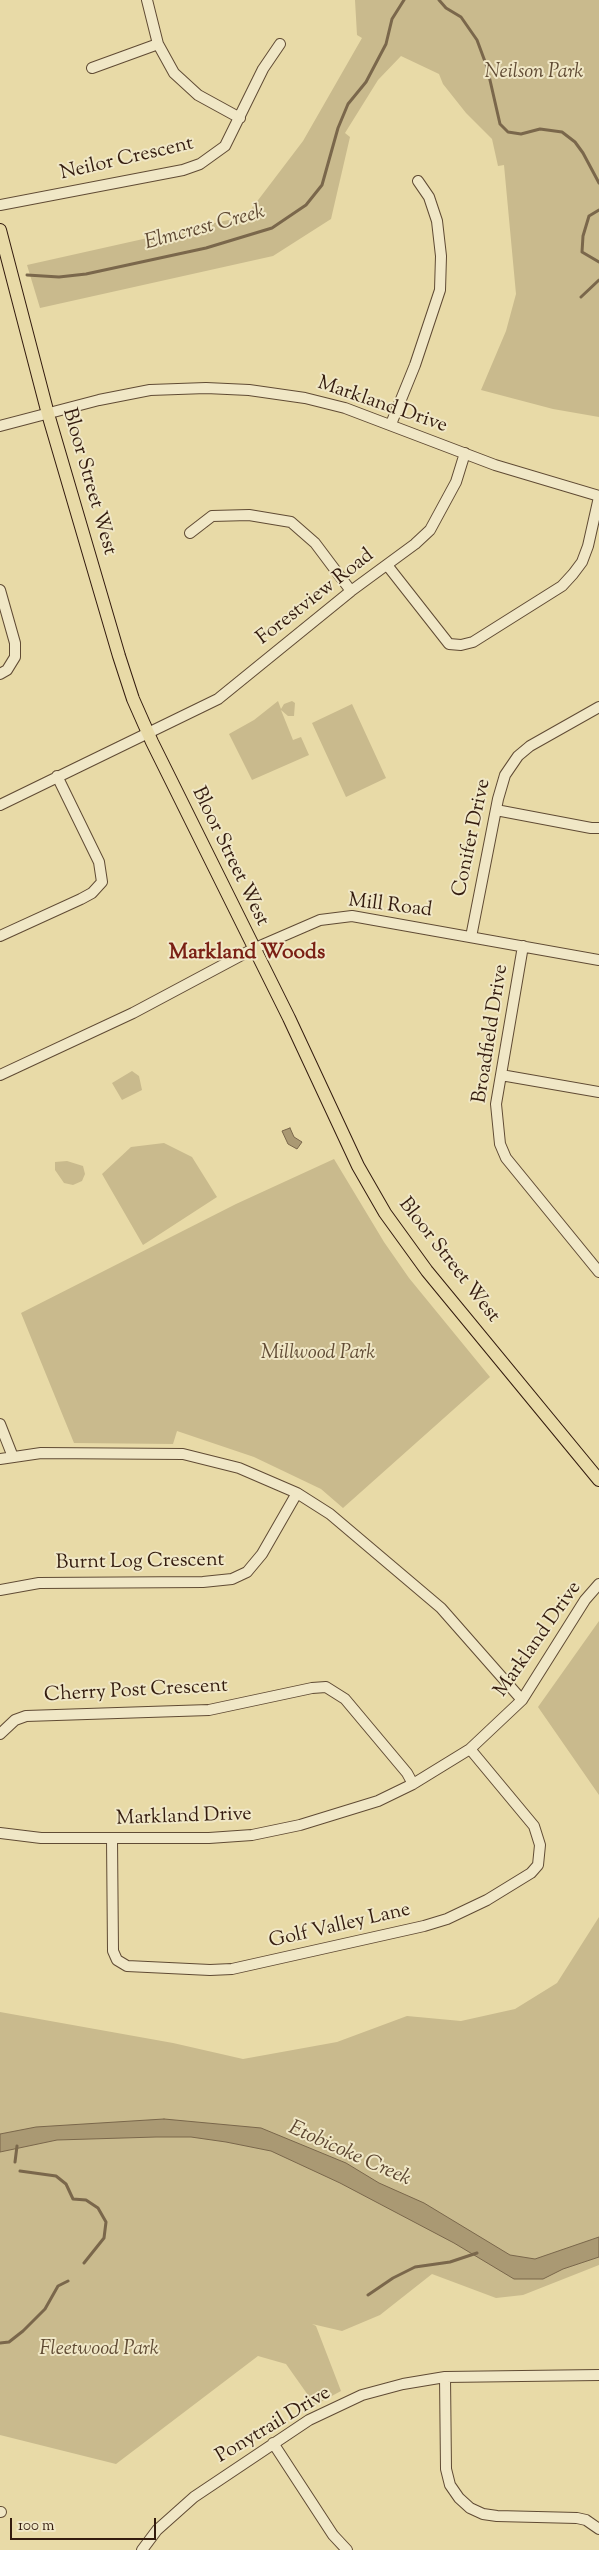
<!DOCTYPE html>
<html>
<head>
<meta charset="utf-8">
<style>
	body { margin:0 }
	#map { position:relative; width:599px; height:2550px; overflow:hidden; background:#e8daa7; font-family:"Sorts Mill Goudy",serif }
	canvas { display:block }
	.scale { position:absolute; left:10px; top:2518px; width:146px; height:22px; box-sizing:border-box; border:2px solid #331b0e; border-top:0; padding-left:6px; font-size:15px; line-height:18px; white-space:nowrap; color:#331b0e; -webkit-text-stroke:4px #f0e7c6; paint-order:stroke }
</style>
</head>
<body>
<div id="map">
<canvas width="599" height="2550"></canvas>
<div class="scale">100 m</div>
</div>
<script>
const c = document.querySelector('canvas').getContext('2d');
c.lineJoin = 'round';
function fillPath(path, color) {
  c.fillStyle = color;
  c.fill(path, 'evenodd');
}
function toPath(rows) {
  const path = new Path2D();
  for (const r of rows) {
    path.moveTo(r[0], r[1]);
    for (let i = 2; i < r.length; i += 2) path.lineTo(r[i], r[i + 1]);
  }
  return path;
}
function strokePath(path, color, width, dash) {
  c.strokeStyle = color;
  c.lineWidth = width;
  c.lineCap = dash ? 'butt' : 'round';
  c.setLineDash(dash || []);
  c.stroke(path);
}
function drawText(font, color, halo, rows, align = 'center') {
  c.font = font + ' "Sorts Mill Goudy",serif';
  c.lineWidth = 4;
  c.setLineDash([]);
  c.textBaseline = 'middle';
  c.strokeStyle = halo;
  c.fillStyle = color;
  for (const [text, x, y, turn = 0] of rows) {
    c.save();
    c.translate(x, y);
    c.rotate((+turn || 0) * Math.PI / 180);
    c.textAlign = isNaN(turn) ? turn : align;
    if (halo) c.strokeText(text, 0, 0);
    c.fillText(text, 0, 0);
    c.restore();
  }
}
const green = toPath([
	[355,0,599,0,599,417,553,409,481,390,506,331,516,294,504,165,498,166,492,139,466,113,443,84,439,74,401,56,378,80,345,133,350,137,331,219,273,256,40,308,27,265,246,216,303,141,362,38,357,35],
	[278,701,281,709,284,704,292,701,295,703,294,716,288,716,281,710,293,740,301,737,309,755,252,780,229,734,254,720],
	[352,704,386,778,346,797,312,723],
	[132,1071,139,1076,142,1090,122,1100,112,1083],
	[164,1143,192,1157,217,1197,143,1245,102,1174,131,1147],
	[334,1159,384,1242,409,1278,490,1377,343,1508,321,1489,254,1457,177,1431,173,1444,74,1443,21,1313,236,1204],
	[67,1161,83,1166,85,1174,82,1181,73,1185,64,1183,55,1170,55,1162],
	[599,1621,599,1795,538,1707],
	[599,1917,599,2265,523,2295,496,2298,432,2274,380,2315,342,2331,312,2324,316,2326,341,2391,315,2405,286,2364,258,2356,116,2464,0,2435,0,2012,173,2043,243,2059,337,2042,407,2016,461,2021,515,2009,557,1983]
]);
const water = toPath([
	[290,1128,294,1137,302,1142,297,1149,288,1144,282,1131,290,1128],
	[164,2119,261,2128,346,2163,379,2183,424,2203,510,2255,535,2259,599,2237,599,2257,563,2269,543,2279,514,2279,454,2243,340,2183,271,2151,226,2142,191,2137,156,2137,57,2140,0,2152,0,2134,36,2127,164,2119]
]);
const stream = toPath([
	[439,0,446,8,461,17,477,40,487,67,500,124,508,132,521,134,540,129,562,132,575,142,583,153,599,183],
	[599,210,589,216,583,236,582,252,599,262],
	[27,275,59,277,86,274,206,248,272,228,306,205,322,185,338,128,348,104,366,82,386,44,392,19,404,0],
	[581,297,599,280],
	[15,2162,17,2146],
	[20,2171,56,2176,66,2184,73,2199,86,2200,98,2208,106,2222,104,2238,84,2263],
	[368,2295,393,2278,415,2267,450,2262,477,2253],
	[0,2343,9,2342,23,2331,45,2309,58,2286,68,2281]
]);
const minor = toPath([
	[147,0,158,44,174,73,198,95,240,118],
	[92,68,158,44],
	[0,205,183,170,200,164,225,146,263,69,280,44],
	[391,424,415,365,440,290,441,256,437,221,429,197,418,181],
	[0,426,99,400,150,390,206,388,249,390,305,398,345,408,495,465,599,496],
	[190,533,212,516,249,515,291,522,315,543,351,591],
	[387,565,449,644,461,645,473,642,562,586,573,574,582,562,588,546,599,497],
	[0,590,15,643,15,657,7,670,0,674],
	[0,805,218,699,351,591,415,544,430,530,456,482,465,453],
	[496,810,591,828,599,828],
	[0,936,81,899,92,893,102,882,99,862,57,776],
	[471,937,498,799,505,775,518,756,530,746,599,707],
	[523,946,496,1104,500,1144,506,1158,599,1272],
	[0,1075,133,1013,253,949,320,920,352,916,599,960],
	[501,1075,599,1092],
	[0,1424,13,1457],
	[0,1459,41,1453,183,1454,239,1468,297,1493,330,1514,441,1608,522,1700],
	[0,1590,39,1583,203,1582,232,1579,247,1572,262,1554,297,1493],
	[0,1734,15,1720,26,1716,209,1710,312,1688,326,1687,345,1699,407,1773,413,1784],
	[0,1833,41,1838,209,1838,252,1835,300,1825,378,1801,413,1784,470,1749,522,1700,585,1600,599,1584],
	[112,1839,113,1951,117,1960,127,1966,210,1970,232,1969,424,1926,447,1919,487,1900,531,1873,538,1865,540,1845,534,1826,470,1749],
	[445,2377,446,2469,450,2485,459,2498,470,2508,483,2514,497,2516,577,2518,586,2520,599,2529],
	[273,2443,333,2535,347,2550],
	[0,2512,1,2512],
	[142,2550,157,2530,194,2497,309,2420,362,2395,403,2384,445,2377,599,2375]
]);
const major = toPath([
	[0,230,48,414,119,656,133,699,152,742,289,1018,358,1166,385,1213,427,1271,599,1480]
]);
const parkNames = [
	["Neilson Park",534,74],
	["Millwood Park",318,1355],
	["Fleetwood Park",99,2351]
];
const streetNames = [
	["Neilor Crescent",127,160,-13],
	["Markland Drive",382,406,19],
	["Bloor Street West",88,482,74],
	["Forestview Road",316,598,-38],
	["Conifer Drive",473,838,-78],
	["Bloor Street West",229,857,64],
	["Mill Road",390,907,7],
	["Broadfield Drive",492,1034,-81],
	["Bloor Street West",448,1261,52],
	["Burnt Log Crescent",140,1563,-1],
	["Markland Drive",539,1640,-55],
	["Cherry Post Crescent",136,1692,-3],
	["Markland Drive",184,1818,-2],
	["Golf Valley Lane",340,1927,-13],
	["Ponytrail Drive",274,2426,-31]
];
const waterNames = [
	["Elmcrest Creek",205,229,-15],
	["Etobicoke Creek",349,2155,24]
];
const neighbourhoodNames = [
	["Markland Woods",247,954]
];
fillPath(green, '#c9ba8d');
fillPath(water, '#aa9973');
strokePath(water, '#7a674b', 1);
strokePath(stream, '#7a674b', 3);
strokePath(minor, '#604b34', 12);
strokePath(major, '#331b0e', 14);
strokePath(minor, '#f0e7c6', 10);
strokePath(major, '#e8daa7', 12);
drawText('italic 20px', '#604b34', '#f0e7c6', parkNames);
drawText('20px', '#331b0e', '#f0e7c6', streetNames);
drawText('italic 21px', '#5d4731', '#f0e7c6', waterNames);
drawText('bold 21px', '#7a1f14', '#f0e7c6', neighbourhoodNames);
</script>
</body>
</html>
